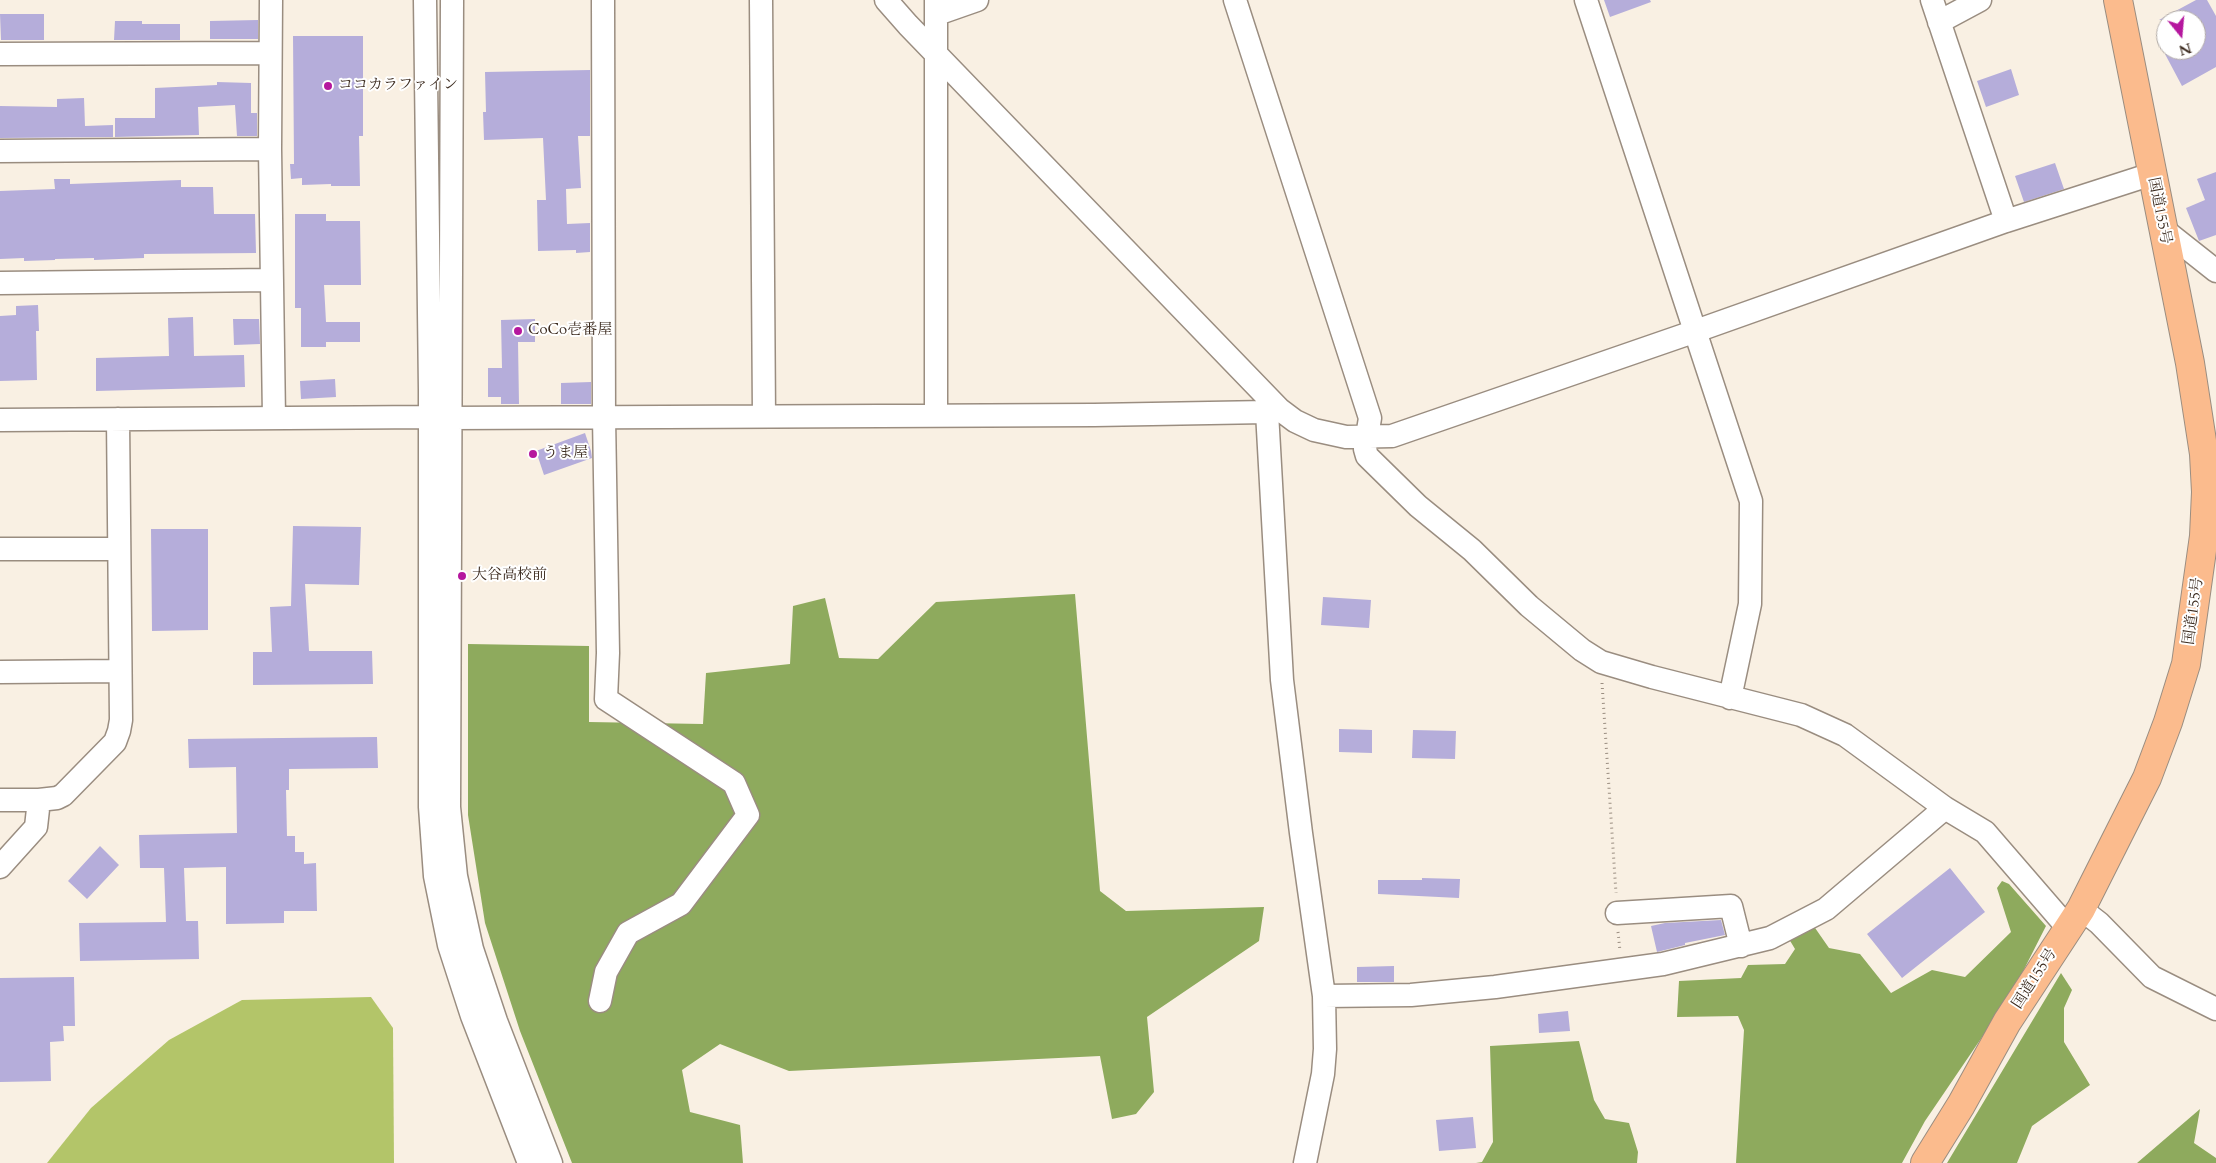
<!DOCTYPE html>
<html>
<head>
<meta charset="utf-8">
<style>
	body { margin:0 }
	#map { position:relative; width:2216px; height:1163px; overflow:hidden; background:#f9f0e3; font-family:Cardo,serif }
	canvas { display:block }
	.north { position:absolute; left:2156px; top:10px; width:50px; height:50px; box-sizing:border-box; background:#fff; border:1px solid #b1aaa5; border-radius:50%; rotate:163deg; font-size:14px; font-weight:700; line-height:20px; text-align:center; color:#3b2a1e }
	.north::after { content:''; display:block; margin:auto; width:18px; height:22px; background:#b5179e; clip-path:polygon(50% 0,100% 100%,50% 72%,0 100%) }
</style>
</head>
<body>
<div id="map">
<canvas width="2216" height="1163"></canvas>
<div class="north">N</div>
</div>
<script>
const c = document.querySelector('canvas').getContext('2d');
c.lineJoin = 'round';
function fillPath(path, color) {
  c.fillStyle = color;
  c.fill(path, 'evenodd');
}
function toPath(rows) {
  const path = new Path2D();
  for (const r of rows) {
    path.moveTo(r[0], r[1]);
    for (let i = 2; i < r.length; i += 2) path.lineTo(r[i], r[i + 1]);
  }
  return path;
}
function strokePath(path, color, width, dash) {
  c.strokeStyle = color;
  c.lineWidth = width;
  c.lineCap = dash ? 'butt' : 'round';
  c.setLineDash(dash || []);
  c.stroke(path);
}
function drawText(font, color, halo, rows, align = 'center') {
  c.font = font + ' Cardo,"Noto Serif JP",serif';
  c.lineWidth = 4;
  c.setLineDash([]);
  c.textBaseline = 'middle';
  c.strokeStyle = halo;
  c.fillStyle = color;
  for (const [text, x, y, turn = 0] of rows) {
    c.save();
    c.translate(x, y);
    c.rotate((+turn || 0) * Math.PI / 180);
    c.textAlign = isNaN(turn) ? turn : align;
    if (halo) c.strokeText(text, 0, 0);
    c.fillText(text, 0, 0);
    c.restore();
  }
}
const green = toPath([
	[371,997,393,1028,394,1163,47,1163,91,1108,169,1040,242,1000]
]);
const forest = toPath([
	[1075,594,1100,891,1126,911,1264,907,1259,941,1147,1017,1154,1092,1136,1114,1112,1119,1100,1056,789,1071,720,1044,682,1070,690,1112,740,1125,743,1163,572,1163,520,1031,485,923,468,815,468,644,589,646,589,722,703,724,706,673,790,664,793,606,825,598,839,658,878,659,936,602],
	[2002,881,2009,884,2046,926,2012,993,1925,1121,1902,1163,1736,1163,1744,1030,1738,1016,1677,1017,1679,981,1741,978,1748,965,1785,964,1795,949,1789,939,1813,925,1829,948,1860,954,1891,993,1932,970,1965,977,2011,932,1997,888],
	[2061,973,2072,990,2064,1008,2064,1042,2090,1085,2032,1126,2017,1163,1947,1163],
	[1579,1041,1594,1100,1605,1119,1629,1123,1638,1152,1637,1163,1476,1163,1482,1162,1493,1142,1490,1046],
	[2200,1109,2194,1143,2216,1158,2216,1163,2137,1163]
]);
const building = toPath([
	[1604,0,1650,0,1651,2,1610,17],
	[2196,0,2207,0,2216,16,2216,67,2182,86,2165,54,2173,50,2196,50,2196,20,2159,20],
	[0,14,44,14,44,40,1,40],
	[258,20,258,39,210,39,210,21],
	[115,21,142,21,142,24,180,24,180,40,114,40],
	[293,36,363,36,363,136,359,136,360,186,331,186,331,184,302,185,302,178,291,179,290,164,294,164],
	[2011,69,2019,95,1986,107,1977,81],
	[590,70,590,136,578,136,581,188,566,189,567,224,590,223,590,252,576,253,576,250,538,251,537,200,546,200,543,138,484,140,483,112,486,112,485,72],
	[217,82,251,83,251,113,257,113,257,136,237,136,235,105,198,107,199,135,115,137,115,118,155,118,155,88,217,85],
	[84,98,85,126,113,125,113,137,0,138,0,106,57,107,57,99],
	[2055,163,2064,189,2024,202,2015,176],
	[2216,172,2216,235,2199,241,2186,208,2205,200,2197,179],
	[54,179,70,179,70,184,181,180,181,187,213,187,214,214,255,214,256,253,144,254,144,258,94,260,94,258,55,259,55,260,24,261,24,258,0,259,0,191,55,189],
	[295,214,326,214,326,221,360,221,361,285,324,285,326,322,360,322,360,342,326,342,326,347,301,347,301,308,295,308],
	[38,305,39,331,36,331,37,380,0,381,0,316,16,315,16,306],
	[193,317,194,356,244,355,245,387,96,391,96,358,169,356,168,318],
	[233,319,259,319,260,344,234,345],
	[535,319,535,342,518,342,519,404,501,404,501,397,488,397,488,368,502,368,501,320],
	[335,379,336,397,301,399,300,381],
	[591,382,591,404,561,404,561,383],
	[585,433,591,451,592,458,544,475,536,451],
	[293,526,361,527,359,585,305,584,309,651,372,651,373,684,253,685,253,652,272,652,270,607,291,606],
	[151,529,208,529,208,630,152,631],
	[1323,597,1371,600,1369,628,1321,625],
	[1339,729,1372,730,1372,753,1339,752],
	[1413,730,1456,731,1455,759,1412,758],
	[377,737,378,768,289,769,289,790,286,790,287,836,295,836,295,852,304,852,304,864,316,863,317,911,284,911,284,923,226,924,226,867,184,868,186,921,198,921,199,959,80,961,79,923,166,922,164,868,140,868,139,835,237,833,236,767,189,768,188,739],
	[100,846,119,865,87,899,68,881],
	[1950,868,1985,912,1902,978,1867,934],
	[1422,878,1460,879,1459,898,1378,894,1378,880,1422,880],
	[1721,920,1725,935,1685,943,1685,945,1657,952,1651,926,1665,923],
	[1394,966,1394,982,1357,982,1357,967],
	[74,977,75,1026,63,1026,64,1041,50,1042,51,1081,0,1082,0,978],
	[1568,1011,1570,1031,1539,1033,1538,1014],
	[1473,1117,1476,1148,1439,1151,1436,1120]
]);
const path = toPath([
	[1602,683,1616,893],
	[1618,932,1620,951]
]);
const minor = toPath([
	[271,0,270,149,274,418],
	[425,0,430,390,430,807,435,876,449,945,472,1016,529,1163],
	[452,0,449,807,456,876,472,949,496,1021,551,1163],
	[761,0,764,416],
	[886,0,908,25,1279,409,1295,421,1314,430,1346,437,1392,436,1696,331,2006,221,2152,174],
	[1235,0,1370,418,1365,449,1367,456,1418,506,1472,550,1529,606,1582,650,1601,662,1652,677,1801,715,1845,735,1945,808,1985,832,2068,928],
	[1586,0,1751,501,1750,604,1730,698],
	[1932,0,2006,221],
	[937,14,977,0],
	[1939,22,1980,0],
	[0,54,270,53],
	[0,151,270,149],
	[2163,229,2216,271],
	[0,283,272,280],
	[1267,412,1282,680,1301,833,1324,996,1325,1049,1323,1074,1305,1163],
	[936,414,936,0],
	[451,418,1094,415,1267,412,1279,409],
	[0,420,430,417],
	[0,549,118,549],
	[0,672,120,671],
	[0,800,39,800,57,798,63,795,115,742,119,731,121,720,118,419],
	[0,867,36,827,39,800],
	[2081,909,2099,923,2152,977,2216,1009],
	[1617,913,1731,906,1741,946],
	[1324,996,1411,995,1495,987,1663,964,1770,938,1826,909,1945,808],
	[600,1001,606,972,628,933,681,904,748,815,734,783,606,699,608,653,604,417,603,0]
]);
const highway = toPath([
	[1925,1163,1961,1105,2007,1022,2081,909,2147,778,2168,722,2186,664,2204,536,2206,492,2204,454,2190,363,2118,0]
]);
const markers = [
	[328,86,5,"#b5179e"],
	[518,331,5,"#b5179e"],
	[533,454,5,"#b5179e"],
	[462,576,5,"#b5179e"]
];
const poiNames = [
	["ココカラファイン",338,86],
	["CoCo壱番屋",528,331],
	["うま屋",543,454],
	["大谷高校前",472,576]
];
const streetNames = [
	["国道155号",2159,211,79],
	["国道155号",2194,611,-82],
	["国道155号",2035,979,-57]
];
fillPath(green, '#b3c569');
fillPath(forest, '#8eaa5d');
fillPath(building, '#b5adda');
strokePath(minor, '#9a8d80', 25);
strokePath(highway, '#9a8d80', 30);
strokePath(path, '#9a8d80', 3, [1, 4]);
strokePath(minor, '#fff', 22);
strokePath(highway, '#fbbb8d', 28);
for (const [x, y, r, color] of markers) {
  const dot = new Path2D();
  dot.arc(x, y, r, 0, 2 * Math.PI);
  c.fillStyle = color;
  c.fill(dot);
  strokePath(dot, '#fff', 2);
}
drawText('15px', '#3b2a1e', '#fff', poiNames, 'left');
drawText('15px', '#3b2a1e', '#fff', streetNames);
</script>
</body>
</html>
